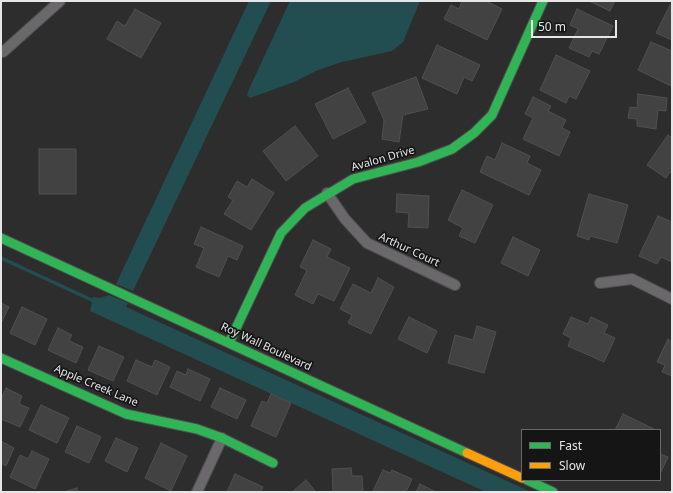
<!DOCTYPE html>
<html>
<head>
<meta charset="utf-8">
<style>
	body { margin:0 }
	#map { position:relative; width:673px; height:493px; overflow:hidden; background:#2e2d2e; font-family:"Noto Sans",sans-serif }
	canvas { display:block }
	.frame { position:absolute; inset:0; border:2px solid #e6e5e7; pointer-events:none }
	.legend { position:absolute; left:521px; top:429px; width:140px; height:52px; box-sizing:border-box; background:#151516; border:1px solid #69686a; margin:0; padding:5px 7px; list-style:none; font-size:12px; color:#e6e5e7 }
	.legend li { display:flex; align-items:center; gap:8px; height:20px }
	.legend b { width:20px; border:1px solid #69686a }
	.scale { position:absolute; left:531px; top:20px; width:86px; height:18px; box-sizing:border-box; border:2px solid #e6e5e7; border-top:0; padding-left:5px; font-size:12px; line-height:14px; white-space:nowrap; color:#e6e5e7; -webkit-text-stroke:3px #151516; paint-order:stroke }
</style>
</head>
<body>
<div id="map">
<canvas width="673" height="493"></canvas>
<div class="frame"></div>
<ul class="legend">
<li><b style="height:5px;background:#30b455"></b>Fast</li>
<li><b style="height:5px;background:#ff9f0a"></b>Slow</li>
</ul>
<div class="scale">50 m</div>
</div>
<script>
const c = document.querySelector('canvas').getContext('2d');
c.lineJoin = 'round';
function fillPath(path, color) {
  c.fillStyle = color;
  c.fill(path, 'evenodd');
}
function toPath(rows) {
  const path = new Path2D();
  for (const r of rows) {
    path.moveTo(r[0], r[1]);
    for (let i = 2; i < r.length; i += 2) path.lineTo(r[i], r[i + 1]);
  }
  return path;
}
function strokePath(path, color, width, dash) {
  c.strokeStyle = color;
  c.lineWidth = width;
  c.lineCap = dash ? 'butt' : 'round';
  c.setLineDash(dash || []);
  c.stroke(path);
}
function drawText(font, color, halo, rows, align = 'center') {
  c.font = font + ' "Noto Sans",sans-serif';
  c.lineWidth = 3.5;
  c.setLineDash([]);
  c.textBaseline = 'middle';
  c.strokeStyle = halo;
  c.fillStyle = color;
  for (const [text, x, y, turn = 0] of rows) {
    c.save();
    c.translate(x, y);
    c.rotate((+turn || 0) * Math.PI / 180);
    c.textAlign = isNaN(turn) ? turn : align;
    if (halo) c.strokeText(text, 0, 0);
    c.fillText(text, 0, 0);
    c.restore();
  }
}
const water = toPath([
	[249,1,271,1,133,291,116,284],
	[290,1,420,1,403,42,392,51,342,62,318,70,294,82,250,98,247,95,250,87],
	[109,295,128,303,126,307,531,492,486,492,90,311,93,297,100,298]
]);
const stream = toPath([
	[1,258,96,302]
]);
const building = toPath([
	[462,1,486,1,502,9,487,40,444,19,451,5,459,9,462,1],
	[589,1,615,1,610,11,589,1],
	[670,5,672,6,672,40,656,33,670,5],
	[135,9,161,23,141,58,107,39,117,21,125,26,135,9],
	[577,9,613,26,599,54,592,51,589,57,569,48,578,29,570,25,577,9],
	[651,42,672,51,671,86,638,70,651,42],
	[437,45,480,65,472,81,464,77,457,94,422,78,437,45],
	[556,55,590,71,576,99,569,96,566,103,540,90,556,55],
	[416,77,428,109,403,115,399,142,382,139,384,120,372,93,416,77],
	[348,88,366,122,333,139,315,104,348,88],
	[638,94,667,98,666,111,658,110,656,129,637,126,637,119,628,118,630,107,637,108,638,94],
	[533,97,551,106,548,111,566,120,562,128,570,132,559,156,523,139,533,118,525,114,533,97],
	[295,126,318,156,286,181,263,151,295,126],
	[668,135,672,138,672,174,670,172,666,178,647,165,668,135],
	[502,143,530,156,527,163,541,170,529,195,480,172,487,156,495,160,502,143],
	[39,149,76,149,76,194,39,194,39,149],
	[252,179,274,193,251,230,224,214,233,200,228,197,237,181,247,187,252,179],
	[462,190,493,205,475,243,459,236,463,228,448,220,462,190],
	[397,194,429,196,428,228,408,227,409,213,396,212,397,194],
	[589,194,628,205,617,243,590,236,589,240,577,236,589,194],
	[658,216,672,222,672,262,661,257,657,264,639,256,658,216],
	[201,227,243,246,237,260,228,256,219,277,196,267,204,248,194,244,201,227],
	[513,237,540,250,528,276,501,263,513,237],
	[313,240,331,249,327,257,350,268,334,301,318,294,313,304,295,295,307,270,300,267,313,240],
	[378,278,394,287,371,334,348,323,352,315,340,309,353,284,371,293,378,278],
	[1,303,9,307,1,323,1,303],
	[22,307,47,319,35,345,10,333,22,307],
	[409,317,437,331,427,353,398,339,409,317],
	[571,317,588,324,591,317,608,325,604,333,615,338,604,362,568,346,571,338,563,334,571,317],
	[477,326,496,332,484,373,448,363,455,335,473,340,477,326],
	[58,328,72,335,69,341,83,347,76,363,48,350,58,328],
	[668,339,672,342,672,376,662,372,665,365,657,362,668,339],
	[99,346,124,357,113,381,88,370,99,346],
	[136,360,152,367,155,360,170,367,157,395,127,381,136,360],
	[188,369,210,379,200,401,170,387,177,371,186,375,188,369],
	[6,388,22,396,19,404,29,408,20,427,1,419,1,399,6,388],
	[220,388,246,400,237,419,211,407,220,388],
	[271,394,291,403,276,437,251,426,262,401,267,403,271,394],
	[41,405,69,418,57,443,29,430,41,405],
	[623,414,656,430,615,430,623,414],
	[77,426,101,437,89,463,65,452,77,426],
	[116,438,138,448,127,472,105,461,116,438],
	[1,441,14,448,6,466,1,463,1,441],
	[161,443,187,456,171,491,145,478,161,443],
	[32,451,49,459,35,489,10,477,20,455,28,459,32,451],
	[660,454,668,457,660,474,660,454],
	[351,468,352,476,362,476,363,492,333,492,332,469,351,468],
	[383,470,390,473,392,470,412,479,406,492,373,491,383,470],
	[235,474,263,487,261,492,227,492,235,474],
	[306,480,316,492,292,492,306,480],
	[420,484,436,492,416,492,420,484],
	[77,488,78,492,64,492,77,488]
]);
const street = toPath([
	[3,52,60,1],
	[327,193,345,219,367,243,455,285],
	[600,283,632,279,672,299],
	[197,492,222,438]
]);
const fast = toPath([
	[1,238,467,453],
	[229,343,281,233,305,208,353,179,418,162,452,149,474,133,492,115,543,1],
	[1,358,126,414,197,429,222,438,273,463],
	[527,480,553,492]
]);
const slow = toPath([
	[467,453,522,478]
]);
const streetNames = [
	["Avalon Drive",383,159,-16],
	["Arthur Court",409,250,25],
	["Roy Wall Boulevard",266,347,25],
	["Apple Creek Lane",96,386,23]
];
fillPath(water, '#234e51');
strokePath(stream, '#234e51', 3.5);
fillPath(building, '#434242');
strokePath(building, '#515051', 1);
strokePath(street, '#4c4b4d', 12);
strokePath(fast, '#4c4b4d', 11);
strokePath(slow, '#4c4b4d', 11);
strokePath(street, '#6a686a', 10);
strokePath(fast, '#30b455', 9);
strokePath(slow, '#ff9f0a', 9);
drawText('11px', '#e6e5e7', '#151516', streetNames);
</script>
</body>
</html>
